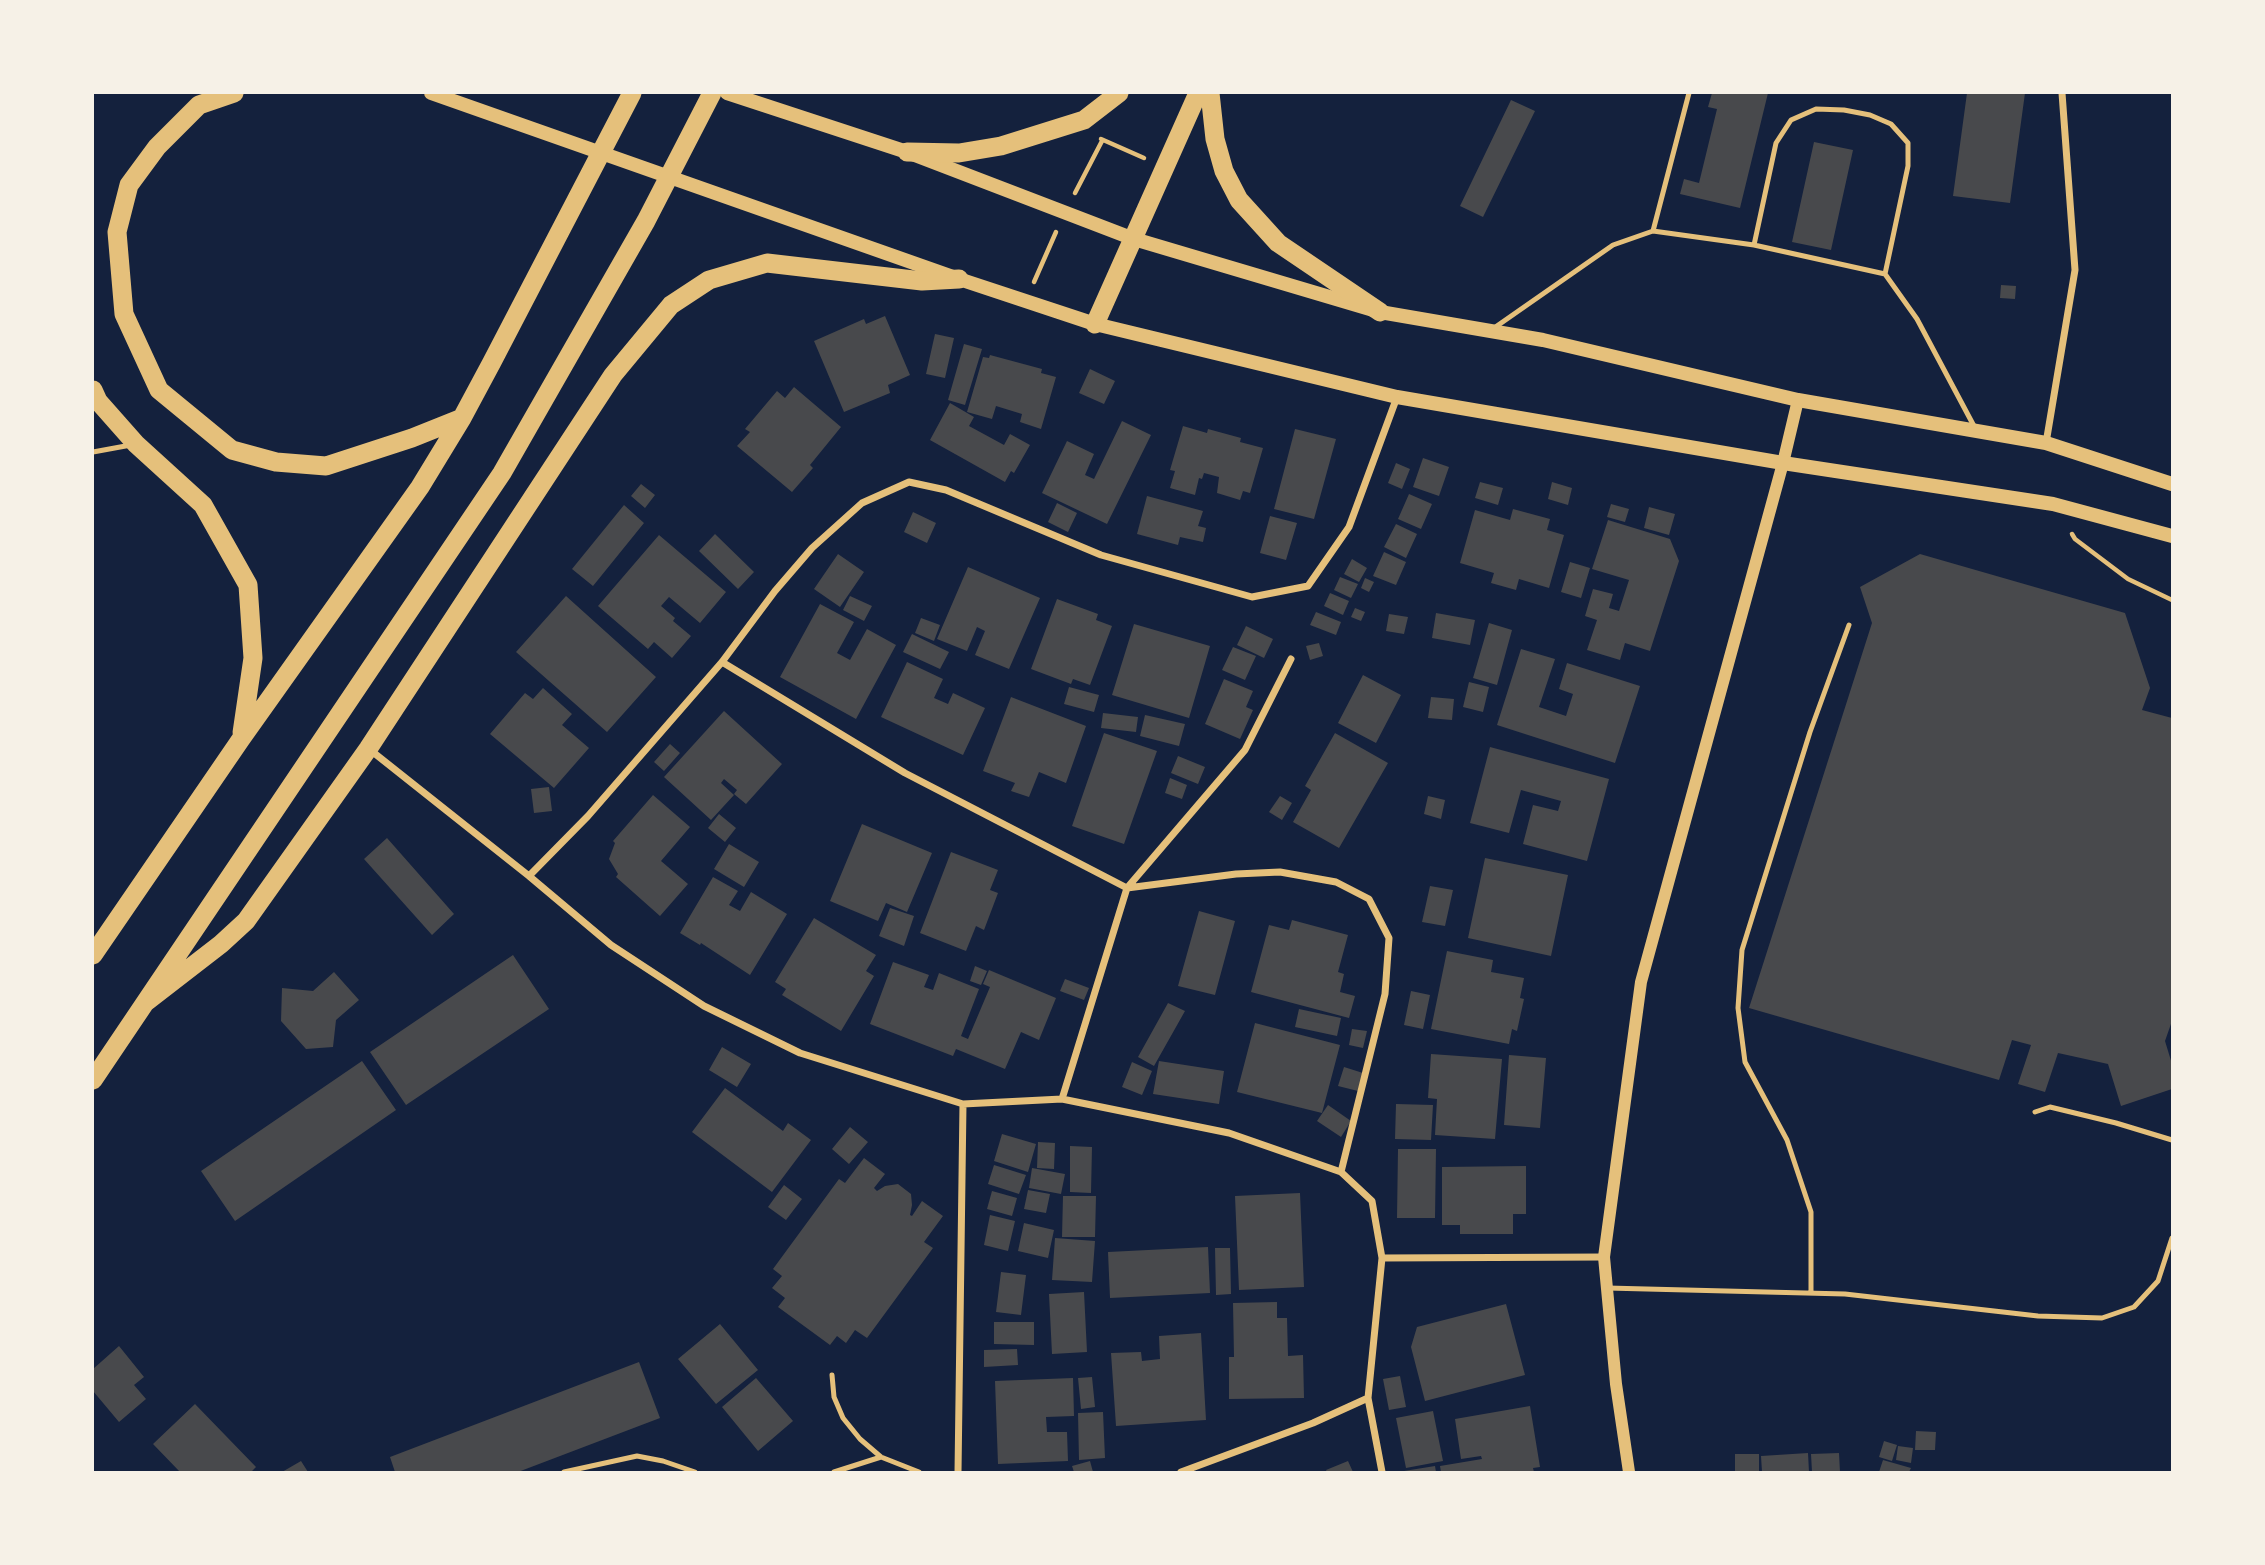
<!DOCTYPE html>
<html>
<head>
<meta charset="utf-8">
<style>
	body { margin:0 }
	#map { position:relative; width:2265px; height:1565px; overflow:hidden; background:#14213d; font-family:Signika,sans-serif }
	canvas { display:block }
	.frame { position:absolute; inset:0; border:94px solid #f6f1e7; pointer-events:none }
</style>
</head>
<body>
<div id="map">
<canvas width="2265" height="1565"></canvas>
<div class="frame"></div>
</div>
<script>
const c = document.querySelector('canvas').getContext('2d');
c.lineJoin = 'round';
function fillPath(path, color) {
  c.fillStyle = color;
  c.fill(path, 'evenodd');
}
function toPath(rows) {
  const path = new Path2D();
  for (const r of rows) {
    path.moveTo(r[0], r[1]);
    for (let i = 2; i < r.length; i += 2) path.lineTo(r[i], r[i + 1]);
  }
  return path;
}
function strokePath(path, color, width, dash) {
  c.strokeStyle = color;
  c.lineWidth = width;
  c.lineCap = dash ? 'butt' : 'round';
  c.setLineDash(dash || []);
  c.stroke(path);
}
const building = toPath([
	[1712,93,1768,93,1740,208,1680,194,1684,179,1699,183,1717,109,1708,107],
	[1967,93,2025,93,2010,203,1953,196],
	[1511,100,1535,111,1483,217,1460,206],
	[1814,142,1853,150,1831,250,1792,242],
	[2001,285,2016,286,2015,299,2000,298],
	[885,316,910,375,888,385,890,393,844,412,814,341,864,319,866,324],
	[935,334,954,338,945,378,926,374],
	[964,344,982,349,965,405,948,400],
	[990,355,1042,369,1041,373,1056,377,1041,429,1020,422,1022,414,996,406,992,419,967,412,983,357,989,358],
	[1090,369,1115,381,1104,404,1079,393],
	[794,387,841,427,810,465,813,468,792,492,737,446,750,432,745,429,777,391,785,398],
	[950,403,974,417,969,426,1004,445,1010,434,1030,445,1014,473,1011,471,1005,482,930,440],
	[1122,421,1151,435,1107,524,1042,493,1067,441,1094,454,1085,475,1094,479],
	[1183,426,1207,433,1208,429,1241,438,1240,442,1263,448,1250,493,1243,491,1240,500,1217,493,1219,477,1204,473,1202,479,1199,478,1195,495,1170,488,1175,471,1170,470],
	[1295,429,1336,439,1314,519,1274,509],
	[1423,458,1449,467,1439,496,1413,487],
	[1396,463,1410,469,1402,489,1388,483],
	[1480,482,1503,488,1498,505,1475,498],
	[1552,482,1572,488,1568,505,1548,499],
	[641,484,655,495,645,508,631,496],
	[1409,494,1432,504,1421,529,1398,519],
	[1147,496,1203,511,1198,526,1206,528,1203,542,1180,537,1178,545,1137,534],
	[1057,503,1077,513,1068,532,1048,522],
	[1611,504,1629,509,1625,522,1607,517],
	[624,505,644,523,593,586,572,569],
	[1649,507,1675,514,1669,535,1644,528],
	[1513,509,1550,519,1547,530,1564,535,1549,588,1519,579,1516,590,1491,583,1494,573,1460,563,1475,510,1510,520],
	[913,512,936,523,927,543,904,532],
	[1270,516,1297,523,1286,560,1260,553],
	[1608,520,1670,539,1679,561,1650,651,1625,643,1620,660,1587,650,1597,620,1585,616,1593,589,1613,594,1609,608,1619,611,1629,580,1592,569],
	[1396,524,1417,534,1406,558,1384,547],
	[715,534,754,572,738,589,699,551],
	[659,535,726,592,700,623,669,597,661,606,675,618,673,621,691,636,672,658,654,642,648,649,598,606],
	[1384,552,1406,562,1396,585,1373,576],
	[838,554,864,572,840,607,814,589],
	[1920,554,2125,613,2150,688,2142,710,2172,718,2172,1021,2165,1041,2172,1064,2172,1089,2121,1106,2108,1064,2058,1053,2045,1092,2018,1084,2031,1045,2012,1040,1999,1080,1749,1008,1872,623,1860,587],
	[1352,559,1367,568,1359,582,1344,574],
	[1570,562,1590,568,1581,598,1561,592],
	[968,567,1040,598,1009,669,975,655,985,631,977,627,967,651,937,639],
	[1340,577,1358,584,1351,598,1334,590],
	[1365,578,1374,582,1369,592,1361,588],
	[1330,593,1349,601,1343,615,1324,606],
	[566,596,656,677,607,732,516,652],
	[850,596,872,606,864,621,843,610],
	[1057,599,1098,614,1096,620,1112,626,1090,685,1073,679,1071,684,1031,669],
	[820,604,854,622,837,653,850,660,867,629,896,645,856,719,780,677],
	[1355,608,1365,612,1361,621,1351,617],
	[1316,612,1341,622,1336,635,1310,625],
	[1436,613,1475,620,1470,645,1432,638],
	[1389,614,1408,617,1404,634,1386,631],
	[921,618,940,625,934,641,915,633],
	[1489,623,1512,630,1497,685,1473,678],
	[1134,624,1210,646,1189,718,1112,695],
	[1246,626,1273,639,1264,658,1237,645],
	[912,634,949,652,940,669,903,652],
	[1319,643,1323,656,1310,660,1306,646],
	[1233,647,1256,656,1245,680,1222,670],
	[1521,649,1555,659,1539,707,1566,716,1573,694,1559,689,1567,663,1640,686,1615,763,1497,725],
	[907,662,943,679,934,698,948,704,953,693,985,708,963,755,881,717],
	[1363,675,1401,695,1376,743,1338,723],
	[1224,679,1253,691,1246,707,1253,710,1240,739,1205,724],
	[1469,682,1489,687,1483,712,1463,707],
	[1069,687,1099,695,1094,712,1064,704],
	[543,688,572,714,562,725,589,748,554,788,490,734,525,693,533,699],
	[1011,697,1086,726,1066,783,1039,772,1029,797,1011,791,1015,783,983,771],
	[1431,697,1454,699,1452,720,1428,718],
	[724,711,782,764,746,804,734,794,737,790,724,779,721,783,734,795,711,820,664,777],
	[1103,713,1138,717,1136,732,1101,728],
	[1145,715,1185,724,1179,746,1140,736],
	[1104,733,1157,751,1124,844,1072,826],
	[1335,733,1388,763,1339,848,1293,822,1311,790,1305,786],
	[670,744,680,753,664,771,654,762],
	[1490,747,1609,779,1587,861,1523,844,1533,805,1558,811,1561,801,1521,790,1509,833,1470,823],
	[1178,756,1205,767,1198,784,1171,773],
	[1170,778,1187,785,1182,799,1165,793],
	[549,787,552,811,534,813,531,789],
	[653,795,690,827,661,861,688,884,660,916,616,877,618,874,609,859,615,843,613,841],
	[1280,796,1292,803,1282,820,1269,812],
	[1428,796,1445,800,1441,819,1424,814],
	[719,814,736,828,725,842,708,828],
	[862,824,932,853,907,912,886,903,878,921,830,901],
	[387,838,454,914,432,935,364,859],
	[729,844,759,862,744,887,714,869],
	[951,852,998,870,990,890,998,893,984,930,976,926,966,951,920,933],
	[1485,858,1568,875,1551,956,1468,938],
	[713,877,738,891,729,905,740,911,751,892,787,914,750,975,701,943,700,945,680,933],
	[1430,886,1453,890,1445,926,1422,922],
	[890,908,914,916,904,946,879,936],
	[1199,911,1235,921,1215,995,1178,986],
	[814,918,876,955,866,971,874,976,841,1031,782,995,786,989,775,982],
	[1292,920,1348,935,1338,972,1344,974,1340,992,1355,996,1349,1018,1251,992,1269,925,1289,930],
	[1447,951,1493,960,1491,972,1524,978,1520,998,1524,999,1517,1031,1512,1029,1509,1044,1431,1029],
	[513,955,549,1009,406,1105,370,1052],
	[893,962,929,975,924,987,933,990,939,973,979,989,961,1036,968,1039,990,987,983,984,989,970,1056,998,1039,1040,1021,1032,1005,1069,956,1049,953,1056,870,1024],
	[975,966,987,971,981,985,970,981],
	[334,972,359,1000,336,1020,333,1047,306,1049,281,1021,282,988,313,991],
	[1065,979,1089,988,1084,1000,1060,991],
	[1411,991,1430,995,1423,1029,1404,1025],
	[1168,1003,1185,1011,1154,1066,1138,1057],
	[1299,1009,1341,1018,1337,1036,1295,1027],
	[1255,1023,1340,1045,1322,1113,1237,1092],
	[1352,1029,1367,1031,1363,1048,1349,1045],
	[722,1047,751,1064,737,1087,709,1070],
	[1431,1054,1502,1059,1495,1139,1435,1135,1437,1099,1428,1098],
	[1509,1055,1546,1058,1540,1128,1504,1125],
	[362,1061,396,1110,235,1221,201,1171],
	[1159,1061,1224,1071,1219,1104,1153,1094],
	[1132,1062,1152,1071,1142,1095,1122,1087],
	[1344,1067,1363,1073,1358,1091,1338,1086],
	[725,1088,783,1131,788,1123,811,1140,772,1192,692,1132],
	[1396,1104,1433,1105,1431,1140,1395,1139],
	[1328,1105,1351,1121,1341,1137,1317,1121],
	[850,1127,868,1142,849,1164,832,1149],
	[1002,1134,1036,1144,1028,1172,994,1161],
	[1038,1142,1055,1143,1054,1169,1037,1168],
	[1070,1146,1092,1147,1091,1193,1070,1192],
	[1398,1149,1436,1149,1435,1218,1397,1218],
	[864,1158,885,1174,874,1188,877,1191,885,1186,898,1184,911,1194,912,1205,910,1215,912,1216,922,1201,943,1216,924,1242,933,1248,867,1338,855,1330,846,1343,837,1336,830,1345,778,1307,785,1298,772,1288,782,1276,773,1269,839,1179,845,1183],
	[994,1165,1026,1175,1019,1194,988,1184],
	[1526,1166,1526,1214,1513,1214,1513,1234,1460,1234,1460,1225,1442,1225,1442,1167],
	[1032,1168,1065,1174,1061,1194,1029,1188],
	[784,1185,802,1199,786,1220,768,1207],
	[1028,1190,1050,1194,1046,1213,1024,1209],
	[992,1191,1017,1198,1012,1216,987,1209],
	[1300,1193,1304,1287,1239,1290,1235,1196],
	[1063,1196,1096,1196,1095,1237,1062,1237],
	[990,1215,1015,1221,1008,1251,984,1245],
	[1024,1223,1054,1230,1048,1258,1018,1251],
	[1055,1238,1095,1241,1092,1282,1052,1280],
	[1208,1247,1210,1293,1110,1298,1108,1252],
	[1215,1248,1230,1248,1231,1294,1216,1295],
	[1001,1272,1026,1275,1021,1315,996,1312],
	[1084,1292,1087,1352,1052,1354,1049,1294],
	[1277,1302,1277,1318,1287,1318,1288,1356,1303,1355,1304,1398,1229,1399,1229,1357,1234,1357,1233,1303],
	[1506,1304,1525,1375,1425,1401,1411,1347,1417,1327],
	[994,1322,1034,1322,1034,1345,994,1344],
	[720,1324,758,1370,716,1404,678,1359],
	[1201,1333,1206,1420,1116,1426,1111,1353,1141,1352,1142,1361,1160,1359,1159,1336],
	[119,1346,144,1377,134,1385,146,1399,119,1422,93,1391,93,1369],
	[1017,1349,1018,1365,984,1367,984,1350],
	[639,1362,660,1418,518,1472,395,1472,390,1457],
	[1400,1376,1406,1407,1389,1410,1383,1379],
	[1092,1377,1095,1407,1081,1409,1078,1378],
	[756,1378,793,1421,758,1451,722,1407],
	[1073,1378,1074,1416,1046,1417,1047,1432,1067,1432,1068,1461,998,1464,995,1381],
	[195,1404,256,1467,251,1472,180,1472,153,1444],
	[1530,1406,1540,1467,1533,1468,1534,1472,1441,1472,1440,1466,1482,1459,1481,1456,1461,1459,1455,1419],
	[1433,1411,1443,1461,1406,1468,1396,1418],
	[1103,1412,1105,1458,1079,1460,1078,1413],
	[1916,1431,1936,1432,1935,1450,1915,1450],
	[1884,1441,1897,1445,1892,1461,1879,1457],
	[1898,1446,1913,1448,1911,1463,1896,1460],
	[1808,1453,1809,1472,1762,1472,1761,1456],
	[1839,1453,1840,1472,1812,1472,1811,1454],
	[1735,1454,1759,1454,1759,1472,1735,1472],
	[1883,1460,1911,1468,1909,1472,1879,1472],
	[301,1461,308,1472,282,1472],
	[1090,1461,1093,1472,1074,1472,1072,1466],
	[1348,1461,1353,1472,1327,1472,1326,1470],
	[1435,1466,1436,1472,1404,1472,1404,1471]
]);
const path = toPath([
	[1101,139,1144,158],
	[1075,193,1102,141],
	[1034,282,1056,232],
	[2072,534,2075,539,2128,579,2172,600]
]);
const service = toPath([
	[1653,231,1689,93],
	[1754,245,1776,143,1791,120,1816,109,1844,110,1870,115,1891,124,1908,143,1908,166,1885,274],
	[1494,328,1613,245,1653,231,1754,245,1885,274,1917,319,1975,428],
	[93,452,131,445],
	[2035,1112,2050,1107,2116,1123,2172,1140],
	[1607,1288,1845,1294,2038,1316,2102,1318,2134,1307,2158,1281,2172,1238],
	[1811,1293,1811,1212,1787,1140,1745,1062,1738,1008,1742,950,1810,732,1849,625],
	[832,1375,834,1397,843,1418,860,1439,881,1457,919,1472],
	[564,1472,637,1456,663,1461,695,1472],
	[834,1472,881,1457]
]);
const minor = toPath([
	[2046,443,2075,270,2062,93],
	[722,662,905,773,1127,888,1236,874,1280,872,1336,882,1369,899,1389,938,1385,994,1341,1172],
	[369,749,529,876,611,945,704,1006,800,1053,963,1104,1062,1099,1229,1133,1341,1172,1372,1201,1382,1258,1368,1398,1382,1472],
	[529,876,588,816,722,662,775,591,812,548,862,503,909,482,946,490,1101,555,1252,597,1308,586,1349,527,1397,397],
	[1062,1099,1127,888,1245,750,1291,659],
	[1382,1258,1604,1257],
	[958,1472,963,1104],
	[1181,1472,1313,1423,1368,1398]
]);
const tertiary = toPath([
	[1629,1472,1616,1384,1604,1257,1641,982,1783,463,1798,400]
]);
const secondary = toPath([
	[431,93,959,279,1095,324,1397,397,1783,463,2053,504,2172,536],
	[727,93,907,152,1134,239,1380,312,1543,340,1798,400,2046,443,2172,484]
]);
const trunk = toPath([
	[234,93,199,105,157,147,129,185,117,232,124,314,159,390,232,450,276,462,326,466,412,438,462,418],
	[1210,93,1215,139,1224,171,1239,200,1278,243,1380,312],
	[907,152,959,153,1001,146,1084,120,1119,93],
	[1095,324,1198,93],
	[93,390,98,401,136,444,203,505,248,585,253,658,242,733],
	[93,955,241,739,420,487,462,418,492,362,632,93],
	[146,1002,221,944,246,921,368,749,613,375,671,305,709,280,767,263,922,281,959,279],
	[93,1080,502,473,646,221,712,93]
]);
fillPath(building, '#48494c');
strokePath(path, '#e5c07b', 4.5);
strokePath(service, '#e5c07b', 5);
strokePath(minor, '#e5c07b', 7);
strokePath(tertiary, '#e5c07b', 12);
strokePath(secondary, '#e5c07b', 14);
strokePath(trunk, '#e5c07b', 19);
</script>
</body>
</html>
